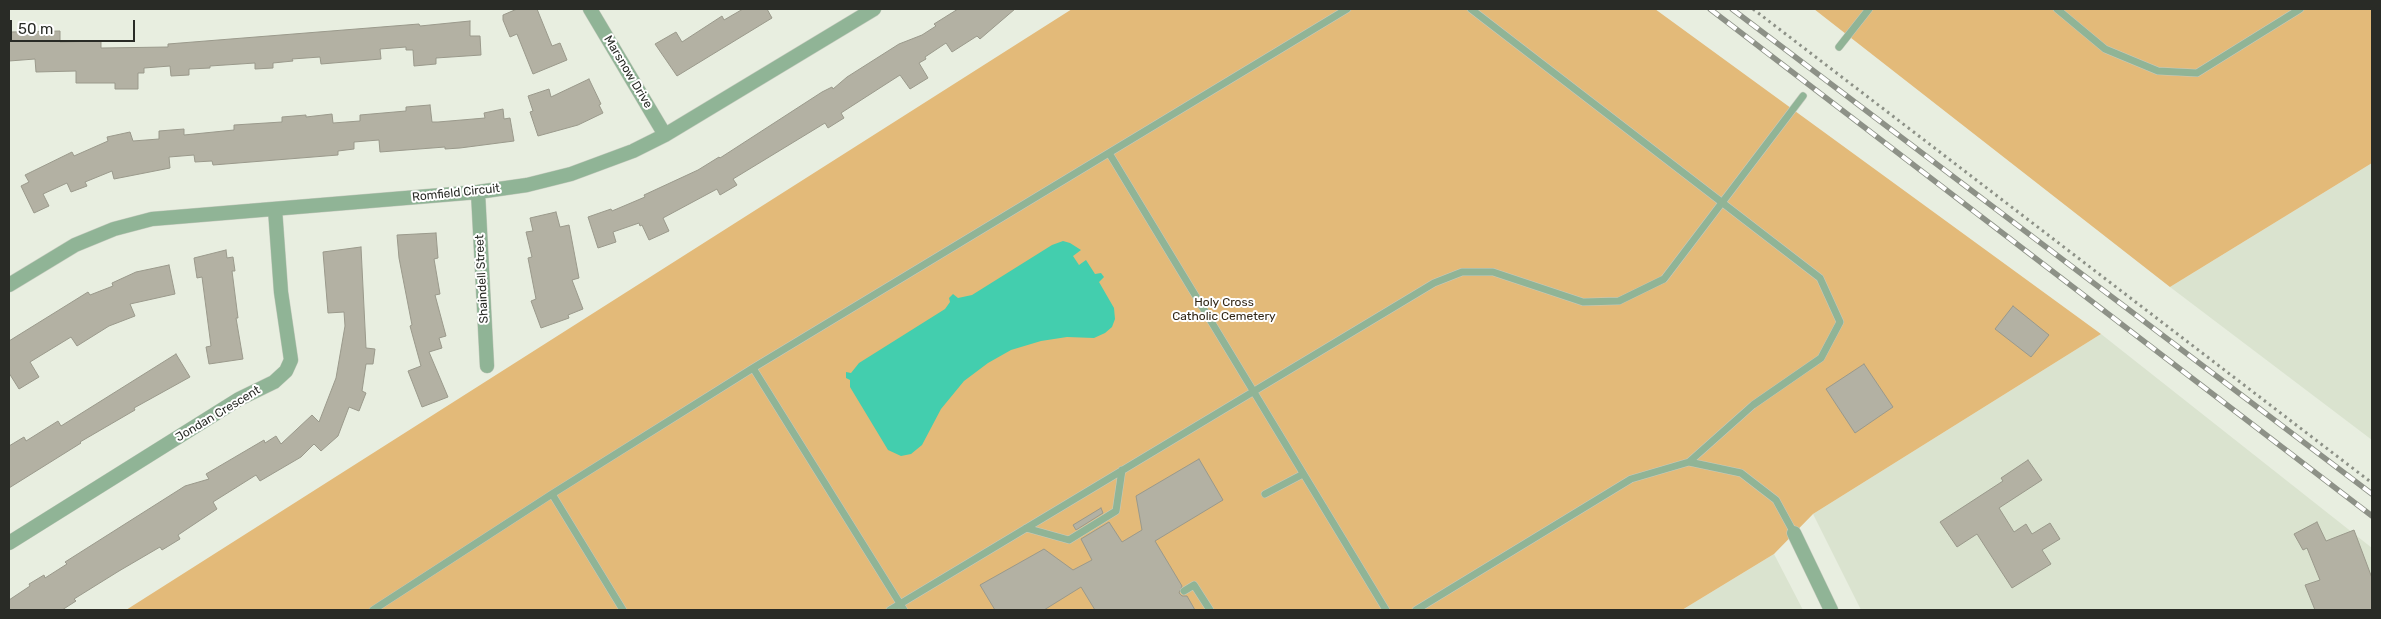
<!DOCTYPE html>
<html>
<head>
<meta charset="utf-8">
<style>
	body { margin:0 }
	#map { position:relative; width:2381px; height:619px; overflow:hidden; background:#e8eee0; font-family:Rubik,sans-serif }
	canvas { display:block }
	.frame { position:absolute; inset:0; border:10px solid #292b26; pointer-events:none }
	.scale { position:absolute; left:10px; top:20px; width:125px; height:22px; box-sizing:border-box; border:2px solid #292b26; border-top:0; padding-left:6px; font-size:15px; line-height:18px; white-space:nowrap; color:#292b26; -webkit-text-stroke:4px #fff; paint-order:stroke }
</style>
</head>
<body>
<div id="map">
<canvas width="2381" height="619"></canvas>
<div class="frame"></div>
<div class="scale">50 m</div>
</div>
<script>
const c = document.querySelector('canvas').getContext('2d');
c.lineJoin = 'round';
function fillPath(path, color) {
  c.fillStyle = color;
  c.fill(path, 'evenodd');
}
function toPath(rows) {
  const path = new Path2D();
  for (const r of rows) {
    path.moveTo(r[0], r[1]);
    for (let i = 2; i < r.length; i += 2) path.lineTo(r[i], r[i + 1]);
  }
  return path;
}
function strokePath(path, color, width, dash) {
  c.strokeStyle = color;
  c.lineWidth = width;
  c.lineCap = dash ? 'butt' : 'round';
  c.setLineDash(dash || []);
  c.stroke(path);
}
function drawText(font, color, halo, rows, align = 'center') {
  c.font = font + ' Rubik,sans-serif';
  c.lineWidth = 4;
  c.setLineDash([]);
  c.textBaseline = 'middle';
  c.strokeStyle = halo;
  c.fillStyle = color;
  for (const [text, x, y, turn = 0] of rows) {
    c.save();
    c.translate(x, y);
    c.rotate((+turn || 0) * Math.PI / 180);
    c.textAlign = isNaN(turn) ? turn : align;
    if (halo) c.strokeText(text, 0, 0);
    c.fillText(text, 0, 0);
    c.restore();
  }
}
const built = toPath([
	[2372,163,2372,440,2170,287],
	[2101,334,2372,548,2372,610,1861,610,1813,514],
	[1774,554,1803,610,1682,610]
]);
const green = toPath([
	[1072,9,1655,9,2101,334,1813,514,1774,554,1682,610,126,610],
	[1814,9,2372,9,2372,163,2170,287]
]);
const water = toPath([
	[1063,241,1070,243,1081,250,1073,256,1079,265,1086,260,1095,274,1101,273,1104,277,1099,282,1114,308,1115,319,1112,327,1105,333,1094,338,1067,337,1041,341,1011,350,988,363,964,381,941,409,922,445,911,454,901,456,888,450,850,387,850,380,846,378,846,372,851,373,859,363,945,309,950,302,949,298,953,294,958,298,972,295,1052,245]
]);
const building = toPath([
	[517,9,537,9,552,46,560,43,567,60,533,74,517,34,510,37,503,20,503,15,517,9],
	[743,9,767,9,772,18,677,76,655,44,676,32,682,42,722,16,724,20,743,9],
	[958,9,1015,9,980,39,977,36,952,52,946,43,925,57,926,59,919,63,928,78,910,89,900,75,841,113,844,118,828,128,825,123,733,179,737,185,720,195,717,189,663,218,669,231,649,240,642,225,640,226,639,223,613,232,616,242,598,248,588,217,611,209,612,211,645,197,644,195,698,170,719,157,720,158,822,92,832,87,833,89,847,77,899,44,922,35,936,26,934,24,958,9],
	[470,21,470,36,480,36,481,55,436,58,436,64,414,66,413,50,406,50,406,47,380,49,381,59,321,64,320,57,292,59,293,61,273,63,273,68,255,69,255,63,210,66,210,68,189,69,189,75,171,76,170,66,144,68,144,73,138,73,138,89,115,89,115,83,76,83,76,71,36,72,35,59,9,61,9,32,60,31,60,42,101,41,101,48,168,47,168,44,419,24,420,26,470,21],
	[589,79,601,104,599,105,603,113,578,125,538,136,530,112,533,111,528,96,549,89,551,97,589,79],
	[430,105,432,122,438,122,485,118,484,113,503,109,504,119,510,118,514,141,460,148,445,149,445,147,380,152,379,140,354,142,354,149,338,151,338,155,213,165,212,161,195,162,194,155,169,157,170,168,114,179,112,171,85,182,87,186,71,192,67,183,43,194,49,206,34,213,21,186,29,182,25,175,72,152,74,156,108,141,107,137,130,132,133,141,159,139,159,131,184,129,184,135,234,130,234,125,282,122,282,117,306,115,306,117,332,114,333,123,360,121,360,115,406,111,406,107,430,105],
	[556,212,560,227,569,225,579,278,572,280,583,309,568,315,569,318,541,328,531,301,536,299,528,258,532,257,526,232,533,231,530,218,556,212],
	[436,233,438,258,434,259,440,294,435,295,446,336,439,338,442,348,429,352,448,397,422,407,408,371,421,366,410,326,412,325,399,258,397,235,436,233],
	[361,247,366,348,375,349,373,364,366,364,362,391,366,393,359,411,349,407,338,436,321,451,314,444,301,457,260,481,256,475,213,502,217,509,178,535,180,539,162,550,160,547,119,571,74,599,76,601,62,610,9,610,9,600,30,586,29,584,44,575,45,578,67,564,65,562,185,486,209,479,206,474,264,440,265,443,276,436,281,444,312,415,319,422,336,378,345,326,344,312,328,313,323,252,361,247],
	[226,250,227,258,233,257,235,271,232,271,238,318,236,318,243,359,209,364,206,347,211,346,202,277,197,278,194,258,226,250],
	[169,265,175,294,130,304,135,316,109,326,77,346,71,337,30,362,39,377,19,389,9,373,9,341,88,292,90,295,113,286,112,283,136,272,169,265],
	[2013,306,2049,335,2031,357,1995,329,2013,306],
	[176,354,190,377,134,408,135,410,80,442,81,443,9,488,9,446,24,437,26,441,58,421,61,426,176,354],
	[1864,364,1893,407,1855,433,1826,389,1864,364],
	[1199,459,1223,500,1155,541,1182,586,1179,593,1182,596,1187,596,1195,610,1095,610,1081,587,1044,610,995,610,980,585,1044,549,1073,570,1092,560,1081,539,1109,522,1122,542,1142,530,1136,496,1199,459],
	[2028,460,2042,480,1999,508,2014,532,2026,524,2032,534,2050,523,2060,539,2042,550,2051,564,2012,588,1977,534,1957,547,1940,522,2003,481,2001,478,2028,460],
	[1101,508,1103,513,1076,530,1073,525,1101,508],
	[2317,522,2326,541,2354,530,2372,578,2372,610,2315,610,2305,585,2320,580,2307,548,2303,550,2294,534,2317,522]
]);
const path = toPath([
	[1753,9,2372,483]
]);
const lane = toPath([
	[2057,9,2105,49,2158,71,2197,73,2300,9],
	[1839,47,1869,9],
	[1109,153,1386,610],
	[753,368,904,610],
	[1689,462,1741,473,1776,500,1794,533],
	[552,494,623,610],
	[1265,494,1303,474],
	[1026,528,1069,540,1116,511,1122,470],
	[1184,591,1194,585,1210,610],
	[373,610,552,494,753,368,1347,9],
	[890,610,1434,283,1462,272,1493,272,1583,302,1619,301,1664,279,1803,96],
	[1416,610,1631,479,1689,462,1753,405,1821,358,1840,322,1820,278,1471,9]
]);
const street = toPath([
	[590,9,665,135],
	[478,192,487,366],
	[9,285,75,245,114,229,152,219,478,192,527,185,571,174,633,151,665,135,874,9],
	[1794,533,1831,610],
	[9,543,239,399,274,382,286,371,291,360,281,292,275,209]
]);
const rail = toPath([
	[1710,9,2372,516],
	[1732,9,2372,494]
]);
const streetNames = [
	["Marsnow Drive",628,72,59],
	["Romfield Circuit",456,193,-6],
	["Shaindell Street",482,279,-93],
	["Jondan Crescent",218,414,-31]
];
const parkNames = [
	["Holy Cross",1224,303],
	["Catholic Cemetery",1224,317]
];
fillPath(built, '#dae3cf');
fillPath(green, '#e3ba79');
fillPath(water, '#43ceae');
fillPath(building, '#b3b1a3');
strokePath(building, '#9a998b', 1);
strokePath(lane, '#c6cbbf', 8);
strokePath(street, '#c6cbbf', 15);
strokePath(path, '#8d9187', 3, [2.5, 4]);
strokePath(lane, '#90b496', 7);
strokePath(street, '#90b496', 14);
strokePath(rail, '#8d9187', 5.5);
strokePath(rail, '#fff', 4, [11]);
drawText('12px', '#292b26', '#fff', streetNames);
drawText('12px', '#322717', '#fff', parkNames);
</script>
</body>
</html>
